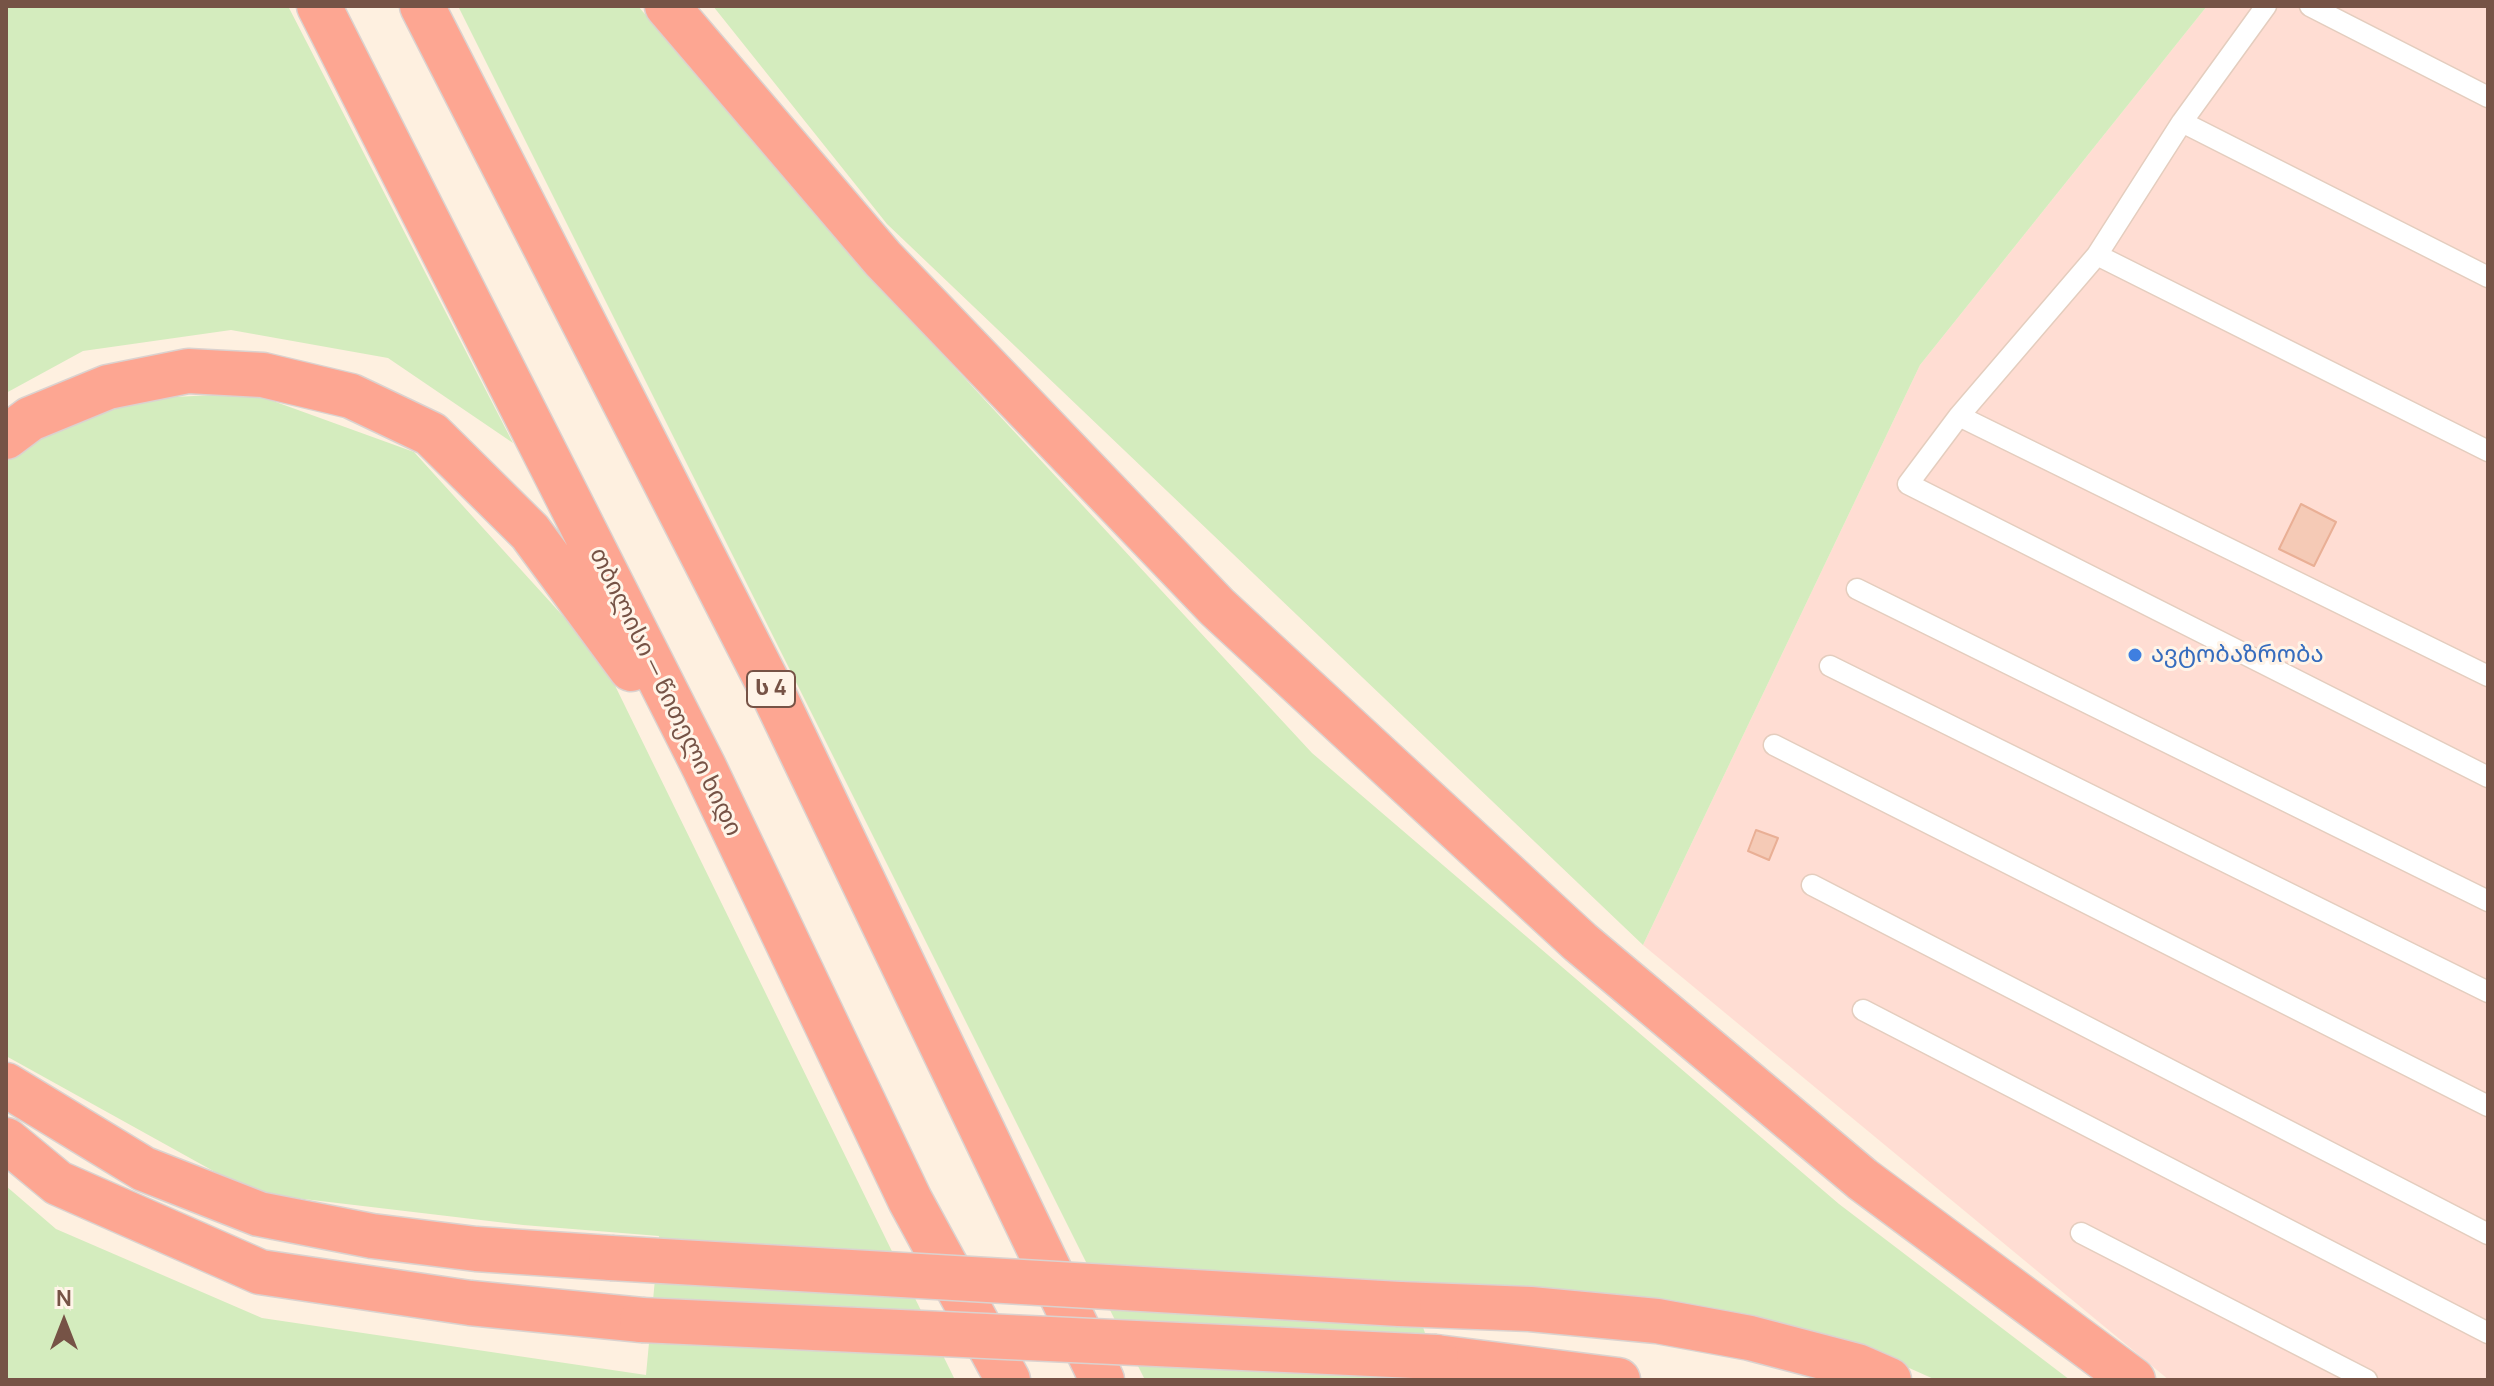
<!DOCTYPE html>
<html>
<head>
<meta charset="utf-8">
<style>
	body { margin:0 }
	#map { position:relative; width:2494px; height:1386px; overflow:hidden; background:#fef0e0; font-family:Manrope,sans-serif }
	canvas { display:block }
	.frame { position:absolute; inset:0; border:8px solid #765346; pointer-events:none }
	.north { position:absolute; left:24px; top:1282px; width:80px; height:80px; -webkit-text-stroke:6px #fff4e8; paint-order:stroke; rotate:0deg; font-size:22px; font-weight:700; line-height:32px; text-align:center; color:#765346 }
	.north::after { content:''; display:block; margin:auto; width:28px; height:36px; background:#765346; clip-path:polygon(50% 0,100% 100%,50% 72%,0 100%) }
</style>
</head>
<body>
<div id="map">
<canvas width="2494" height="1386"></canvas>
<div class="frame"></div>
<div class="north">N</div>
</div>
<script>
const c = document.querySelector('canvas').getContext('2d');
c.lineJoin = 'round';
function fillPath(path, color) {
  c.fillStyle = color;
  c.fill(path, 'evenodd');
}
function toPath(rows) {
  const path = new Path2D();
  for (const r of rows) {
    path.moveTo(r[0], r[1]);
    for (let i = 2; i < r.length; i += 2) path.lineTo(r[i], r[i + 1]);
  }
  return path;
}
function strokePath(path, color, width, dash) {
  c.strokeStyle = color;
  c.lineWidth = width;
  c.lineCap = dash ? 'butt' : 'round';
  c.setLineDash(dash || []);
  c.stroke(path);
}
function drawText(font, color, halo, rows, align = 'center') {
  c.font = font + ' Manrope,"Noto Sans Georgian",sans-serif';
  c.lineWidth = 6;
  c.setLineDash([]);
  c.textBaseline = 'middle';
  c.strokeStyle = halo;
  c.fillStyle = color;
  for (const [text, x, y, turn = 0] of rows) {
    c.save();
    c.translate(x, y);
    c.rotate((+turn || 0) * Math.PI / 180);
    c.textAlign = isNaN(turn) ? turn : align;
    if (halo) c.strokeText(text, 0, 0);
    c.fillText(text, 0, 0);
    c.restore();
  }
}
const commercial = toPath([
	[2207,6,2488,6,2488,1380,2169,1380,1643,945,1920,365]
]);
const green = toPath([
	[6,6,288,6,513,443,388,358,231,330,83,351,6,393],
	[458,6,638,6,857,262,1312,753,1839,1204,2070,1380,1936,1380,1860,1346,1409,1286,1441,1380,1145,1380],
	[713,6,2207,6,1920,365,1643,945,887,224],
	[251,393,414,452,602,659,955,1380,6,1380,6,1186,56,1229,262,1318,646,1375,659,1236,523,1225,253,1193,6,1056,6,462,49,429,117,400]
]);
const building = toPath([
	[2301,504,2336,522,2314,566,2279,549,2301,504],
	[1756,830,1778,838,1769,860,1748,851,1756,830]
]);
const service = toPath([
	[2266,6,2182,122,2097,255,1959,416,1908,484,2488,777],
	[2310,6,2488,97],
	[2182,122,2488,277],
	[2097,255,2488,451],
	[1959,416,2488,676],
	[1857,589,2488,901],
	[1830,666,2488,992],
	[1774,745,2488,1106],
	[1812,885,2488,1234],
	[1863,1010,2488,1333],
	[2081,1233,2367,1380]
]);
const motorway = toPath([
	[319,6,704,767,910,1200,1008,1380],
	[422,6,773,693,1102,1380],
	[667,6,883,259,1217,607,1580,942,1862,1179,2133,1380],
	[6,437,30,419,108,387,188,371,263,375,351,396,431,434,530,532,631,669],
	[6,1085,144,1169,259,1214,372,1236,476,1249,611,1258],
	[6,1140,58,1183,260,1272,470,1303,642,1320],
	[1399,1304,1530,1309,1657,1321,1750,1338,1857,1366,1889,1380],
	[1436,1357,1618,1380]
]);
const motorwayBridge = toPath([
	[611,1258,1399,1304],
	[642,1320,1436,1357]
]);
const markers = [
	[2135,655,8,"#3f7fe0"]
];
const shields = [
	[771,689,48]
];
const shieldNames = [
	["ს 4",771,689]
];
const shopNames = [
	["ავტობაზრობა",2151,655]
];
const streetNames = [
	["თბილისი — წითელი ხიდი",665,692,64]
];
fillPath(commercial, '#ffddd3');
fillPath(green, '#d4ecbe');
fillPath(building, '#f5cab6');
strokePath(building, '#e9af95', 2);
strokePath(service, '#e4cdbe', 23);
strokePath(motorway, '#dbd2cf', 47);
strokePath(service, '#fff', 20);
strokePath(motorway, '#fda692', 44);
strokePath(motorwayBridge, '#dbd2cf', 47, []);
strokePath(motorwayBridge, '#fda692', 44);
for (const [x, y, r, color] of markers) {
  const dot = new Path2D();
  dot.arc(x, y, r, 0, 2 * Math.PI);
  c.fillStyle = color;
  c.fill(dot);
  strokePath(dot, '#fff4e8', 3);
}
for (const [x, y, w] of shields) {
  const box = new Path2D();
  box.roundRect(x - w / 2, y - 18, w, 36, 6);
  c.fillStyle = '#fff4e8';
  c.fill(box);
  strokePath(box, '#765346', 2);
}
drawText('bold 22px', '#765346', null, shieldNames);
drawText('24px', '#366cbe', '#fff4e8', shopNames, 'left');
drawText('24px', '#765346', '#fff4e8', streetNames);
</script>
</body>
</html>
